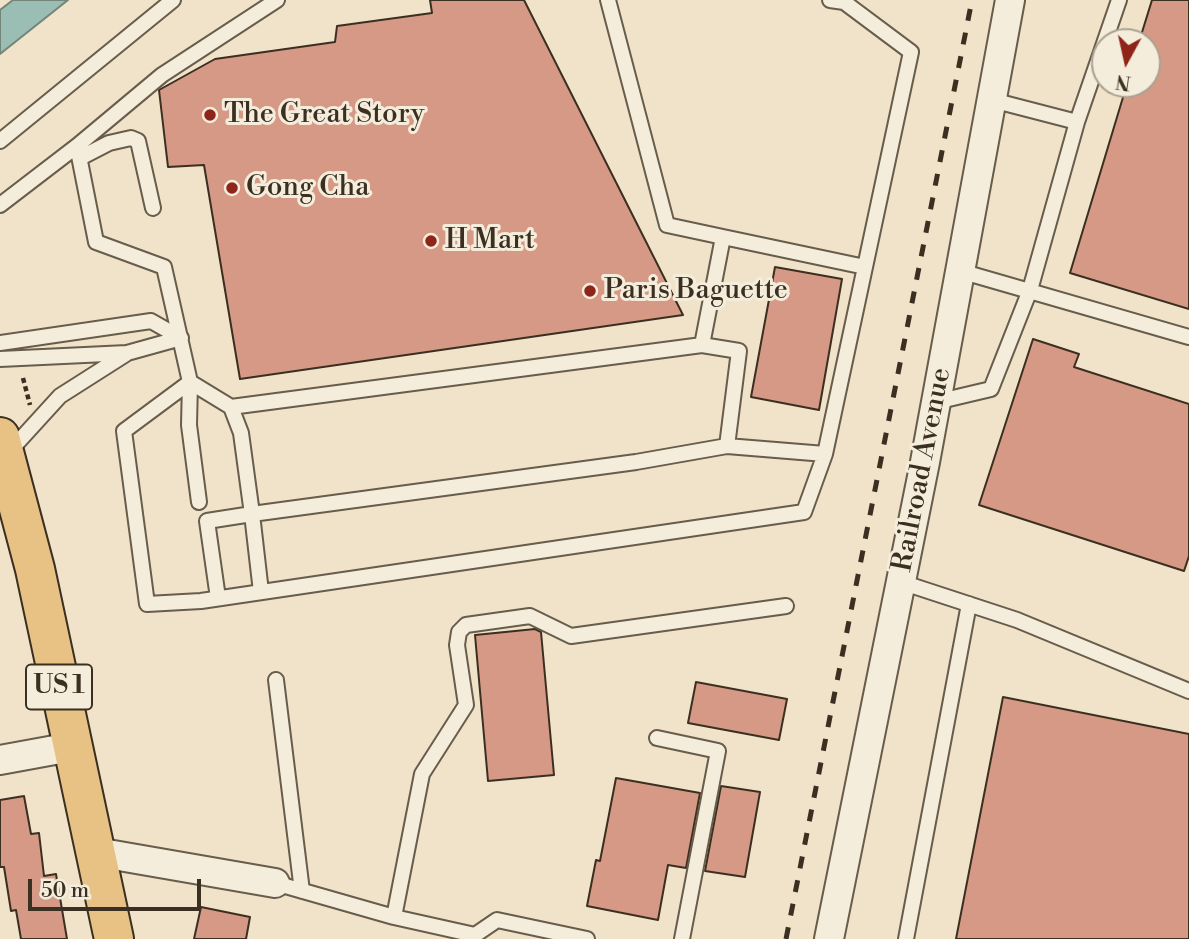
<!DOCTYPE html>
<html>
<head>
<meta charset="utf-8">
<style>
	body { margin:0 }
	#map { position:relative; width:1189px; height:939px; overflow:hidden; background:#f0e3c9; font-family:"Libre Bodoni",serif }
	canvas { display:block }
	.north { position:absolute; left:1091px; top:28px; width:70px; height:70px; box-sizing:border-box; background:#f5eddc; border:2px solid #aba191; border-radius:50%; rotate:188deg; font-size:19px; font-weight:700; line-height:28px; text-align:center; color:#3b2f21 }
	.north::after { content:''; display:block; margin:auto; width:24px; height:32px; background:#8f2418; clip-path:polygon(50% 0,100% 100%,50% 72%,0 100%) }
	.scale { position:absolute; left:28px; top:879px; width:173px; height:32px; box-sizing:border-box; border:4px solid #3b2f21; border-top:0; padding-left:9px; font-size:21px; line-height:24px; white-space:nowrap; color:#3b2f21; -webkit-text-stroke:5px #f5eddc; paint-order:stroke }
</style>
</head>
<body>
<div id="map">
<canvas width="1189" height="939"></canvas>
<div class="north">N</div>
<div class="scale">50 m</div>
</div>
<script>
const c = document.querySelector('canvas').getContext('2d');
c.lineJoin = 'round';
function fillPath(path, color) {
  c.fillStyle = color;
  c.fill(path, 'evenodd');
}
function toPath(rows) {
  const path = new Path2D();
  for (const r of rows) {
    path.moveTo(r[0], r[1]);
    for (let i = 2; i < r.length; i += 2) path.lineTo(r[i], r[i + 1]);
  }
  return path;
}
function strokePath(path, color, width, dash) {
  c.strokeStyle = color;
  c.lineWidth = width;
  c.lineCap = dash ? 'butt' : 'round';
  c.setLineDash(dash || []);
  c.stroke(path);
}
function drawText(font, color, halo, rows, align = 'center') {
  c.font = font + ' "Libre Bodoni",serif';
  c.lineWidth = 6;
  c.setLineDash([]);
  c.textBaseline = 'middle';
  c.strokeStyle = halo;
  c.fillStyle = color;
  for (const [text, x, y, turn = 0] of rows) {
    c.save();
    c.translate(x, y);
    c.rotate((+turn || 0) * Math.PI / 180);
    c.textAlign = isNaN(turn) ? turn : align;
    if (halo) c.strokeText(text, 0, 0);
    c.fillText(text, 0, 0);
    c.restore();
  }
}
const water = toPath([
	[13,0,68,0,0,54,0,10,13,0]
]);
const building = toPath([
	[430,0,524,0,683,315,240,379,204,165,168,167,159,90,215,59,335,42,337,26,432,13,430,0],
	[1152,0,1189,0,1189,309,1070,273,1127,84,1147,84,1147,42,1139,42,1152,0],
	[775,267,842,279,819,410,751,397,775,267],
	[1033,339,1079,354,1074,367,1189,404,1189,556,1184,571,979,505,1033,339],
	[535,629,541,632,554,775,488,781,475,635,535,629],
	[696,682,787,699,779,740,688,723,696,682],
	[1003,697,1189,734,1189,939,956,939,1003,697],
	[616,778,700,793,686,868,668,865,658,920,587,906,596,860,600,861,616,778],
	[721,786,760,792,745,877,705,871,721,786],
	[24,796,31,834,39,833,44,876,56,874,67,939,21,939,16,910,11,911,4,867,0,867,0,800,24,796],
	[201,907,250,917,246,939,194,939,201,907]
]);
const path = toPath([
	[23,378,30,405]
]);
const lane = toPath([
	[608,0,667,225,723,237,702,345],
	[992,100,1077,122,1119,0],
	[0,141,173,0],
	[77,146,96,242,164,267,190,382,231,407,241,433,252,514,207,521,218,598],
	[80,158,109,143,131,138,138,141,153,208],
	[0,205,77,146,162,75,277,0],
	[723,237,865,267],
	[960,271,1189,337],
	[0,343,151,321,181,338],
	[0,359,127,353,181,338],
	[190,382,124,431,147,604,201,601,804,512,825,454],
	[190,382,189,425,199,502],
	[936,402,991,389,1030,290,1077,122],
	[231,407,702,345,739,351,727,446,825,454,911,52,844,2,830,0],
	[8,453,60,396,126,354],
	[901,582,1017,620,1189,691],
	[261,592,252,514,636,462,727,446],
	[276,680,302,891],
	[657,738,718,751,682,939],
	[275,883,394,917,475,935,497,920,587,939],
	[394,917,422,774,466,705,457,645,459,632,466,625,530,616,571,636,786,606],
	[906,939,969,604]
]);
const street = toPath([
	[0,760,71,747],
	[96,852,275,883],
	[829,939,925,462,1010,0]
]);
const primary = toPath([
	[0,437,35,569,114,939]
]);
const rail = toPath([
	[786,939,972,0]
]);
const markers = [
	[210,115,7,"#8f2418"],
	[232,188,7,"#8f2418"],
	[431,241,7,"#8f2418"],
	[590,291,7,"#8f2418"]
];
const shields = [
	[59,687,66]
];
const shieldNames = [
	["US 1",59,687]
];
const poiNames = [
	["The Great Story",224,115],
	["Gong Cha",246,188],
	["H Mart",445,241],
	["Paris Baguette",604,291]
];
const streetNames = [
	["Railroad Avenue",923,470,-79]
];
fillPath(water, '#9abeb3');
strokePath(water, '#748579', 2);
fillPath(building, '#d69985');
strokePath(building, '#3b2f21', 2);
strokePath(lane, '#685c4b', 18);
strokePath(street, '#685c4b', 32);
strokePath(primary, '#3b2f21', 42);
strokePath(path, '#3b2f21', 4.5, [5, 3.5]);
strokePath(lane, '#f5eddc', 14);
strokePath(street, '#f5eddc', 28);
strokePath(primary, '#e8c284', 38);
strokePath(rail, '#3b2f21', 5, [12, 12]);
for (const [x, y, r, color] of markers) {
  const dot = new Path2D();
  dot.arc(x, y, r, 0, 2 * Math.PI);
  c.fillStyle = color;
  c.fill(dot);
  strokePath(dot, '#f5eddc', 2.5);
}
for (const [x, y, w] of shields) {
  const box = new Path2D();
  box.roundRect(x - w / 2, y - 22.5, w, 45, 5);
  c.fillStyle = '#f5eddc';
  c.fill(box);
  strokePath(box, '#3b2f21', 2);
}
drawText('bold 26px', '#3b2f21', null, shieldNames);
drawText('28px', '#3b2f21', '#f5eddc', poiNames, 'left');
drawText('28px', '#3b2f21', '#f5eddc', streetNames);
</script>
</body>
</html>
